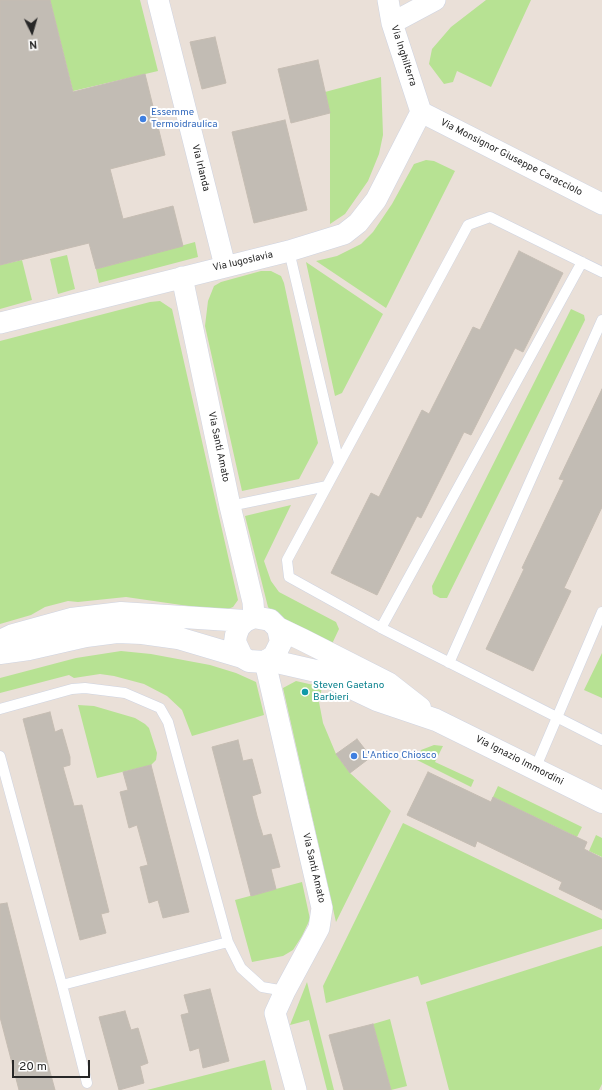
<!DOCTYPE html>
<html>
<head>
<meta charset="utf-8">
<style>
	body { margin:0 }
	#map { position:relative; width:602px; height:1090px; overflow:hidden; background:#eae0d8; font-family:Overpass,sans-serif }
	canvas { display:block }
	.north { position:absolute; left:12px; top:12px; width:40px; height:40px; -webkit-text-stroke:3px #fff; paint-order:stroke; rotate:175deg; font-size:11px; font-weight:700; line-height:16px; text-align:center; color:#272727 }
	.north::after { content:''; display:block; margin:auto; width:14px; height:18px; background:#272727; clip-path:polygon(50% 0,100% 100%,50% 72%,0 100%) }
	.scale { position:absolute; left:12px; top:1060px; width:78px; height:18px; box-sizing:border-box; border:2px solid #272727; border-top:0; padding-left:5px; font-size:12px; line-height:14px; white-space:nowrap; color:#272727; -webkit-text-stroke:3px #fff; paint-order:stroke }
</style>
</head>
<body>
<div id="map">
<canvas width="602" height="1090"></canvas>
<div class="north">N</div>
<div class="scale">20 m</div>
</div>
<script>
const c = document.querySelector('canvas').getContext('2d');
c.lineJoin = 'round';
function fillPath(path, color) {
  c.fillStyle = color;
  c.fill(path, 'evenodd');
}
function toPath(rows) {
  const path = new Path2D();
  for (const r of rows) {
    path.moveTo(r[0], r[1]);
    for (let i = 2; i < r.length; i += 2) path.lineTo(r[i], r[i + 1]);
  }
  return path;
}
function strokePath(path, color, width, dash) {
  c.strokeStyle = color;
  c.lineWidth = width;
  c.lineCap = dash ? 'butt' : 'round';
  c.setLineDash(dash || []);
  c.stroke(path);
}
function drawText(font, color, halo, rows, align = 'center') {
  c.font = font + ' Overpass,sans-serif';
  c.lineWidth = 4;
  c.setLineDash([]);
  c.textBaseline = 'middle';
  c.strokeStyle = halo;
  c.fillStyle = color;
  for (const [text, x, y, turn = 0] of rows) {
    c.save();
    c.translate(x, y);
    c.rotate((+turn || 0) * Math.PI / 180);
    c.textAlign = isNaN(turn) ? turn : align;
    if (halo) c.strokeText(text, 0, 0);
    c.fillText(text, 0, 0);
    c.restore();
  }
}
const green = toPath([
	[50,0,140,0,158,71,73,91],
	[486,0,531,0,491,87,457,71,453,82,444,84,429,64,432,49,451,27],
	[381,77,383,135,379,154,368,181,345,214,330,224,330,113,325,92],
	[426,160,434,161,455,171,386,308,316,261,337,256,361,244,373,232,392,204,414,164],
	[195,242,198,257,99,283,96,269],
	[67,255,75,289,58,294,50,259],
	[22,260,32,300,0,309,0,265],
	[306,262,383,314,342,393,335,396],
	[261,271,271,271,281,276,284,283,318,443,299,479,242,491,205,326,208,301,214,286,221,282],
	[160,301,172,309,238,600,233,607,223,611,126,597,78,602,68,601,45,607,31,615,0,624,0,341,150,302],
	[571,309,584,315,585,320,447,598,440,598,433,594,432,586],
	[291,505,264,561,271,581,279,592,336,622,339,629,331,646,278,618,268,607,245,516],
	[121,651,151,654,210,665,236,673,256,682,264,715,192,736,182,710,167,696,144,684,114,676,100,674,74,678,69,675,0,693,0,678,76,658],
	[602,653,602,698,584,690],
	[296,681,322,687,319,702,323,723,336,754,350,773,391,811,336,922,283,688],
	[78,705,94,706,135,718,145,724,149,728,157,753,156,760,151,765,97,778],
	[434,745,443,746,435,762,474,780,471,787,417,760,421,750],
	[498,786,582,827,577,837,493,797],
	[403,823,602,919,602,929,421,985,418,976,326,1003,323,986],
	[596,835,602,838,602,857,589,851],
	[302,882,310,919,302,936,293,950,283,956,252,962,235,900],
	[602,946,602,1084,599,1090,449,1090,426,1002],
	[307,982,334,1090,327,1090,309,1020,290,1025],
	[390,1019,407,1086,391,1090,373,1024],
	[265,1060,272,1090,147,1090]
]);
const building = toPath([
	[0,0,50,0,73,92,145,74,165,155,110,169,123,219,173,206,183,246,96,269,89,243,0,265,0,0],
	[215,37,226,83,202,89,190,42,215,37],
	[318,60,330,113,291,123,278,69,318,60],
	[285,120,307,210,254,223,232,132,285,120],
	[519,251,563,273,523,352,515,348,471,435,464,432,421,518,417,516,377,595,331,573,371,493,379,497,422,410,429,414,473,327,480,330,519,251],
	[602,389,602,507,564,588,571,591,533,671,486,649,524,569,522,568,564,480,559,479,602,389],
	[50,712,55,732,62,729,70,757,70,765,63,767,74,806,82,805,109,912,101,914,106,933,80,940,23,719,50,712],
	[357,739,371,757,350,773,336,754,357,739],
	[238,740,243,761,252,759,261,793,252,796,257,816,263,836,271,834,280,867,271,869,276,889,251,896,212,747,238,740],
	[151,765,189,912,163,918,158,900,149,903,140,867,148,865,137,825,129,828,120,792,128,790,123,772,151,765],
	[428,772,491,802,493,797,587,842,584,849,602,858,602,910,559,889,562,882,477,841,475,847,407,815,428,772],
	[7,903,49,1068,55,1090,19,1090,0,1017,0,904,7,903],
	[210,989,229,1061,203,1068,199,1048,190,1051,181,1015,189,1013,184,995,210,989],
	[125,1011,131,1030,138,1028,148,1063,140,1066,144,1083,119,1090,99,1017,125,1011],
	[373,1024,391,1090,344,1090,329,1035,373,1024]
]);
const lane = toPath([
	[289,251,339,463],
	[602,272,490,217,468,225,287,560,289,577,381,628,602,740],
	[230,506,327,486],
	[381,628,582,262],
	[449,663,602,320],
	[0,709,72,689,85,688,125,693,160,708,168,722,228,942,241,968,262,987,285,991],
	[0,756,62,985,228,942],
	[535,769,602,612],
	[62,985,87,1083]
]);
const street = toPath([
	[158,0,225,266],
	[388,0,392,23,421,112],
	[392,23,435,0],
	[421,112,602,204],
	[182,277,230,506,253,602,254,617],
	[0,323,289,251,344,234,358,223,376,200,421,112],
	[265,662,322,908,319,928,285,991,275,1013,296,1090]
]);
const secondary = toPath([
	[278,628,303,640,388,683,420,708],
	[0,641,13,635,71,619,121,613,245,621],
	[0,653,29,649,86,636,117,632,142,633,178,638,242,657,249,661,265,662,274,656,281,642,278,628,270,620,254,617,245,621,239,627,236,635,235,642,242,657],
	[268,660,316,671,377,700,436,720,602,802]
]);
const markers = [
	[143,119,4,"#3f7fe0"],
	[305,692,4,"#0f9aa8"],
	[354,756,4,"#3f7fe0"]
];
const streetNames = [
	["Via Inghilterra",403,56,72],
	["Via Monsignor Giuseppe Caracciolo",511,158,27],
	["Via Irlanda",200,168,76],
	["Via Iugoslavia",243,262,-13],
	["Via Santi Amato",218,447,78],
	["Via Ignazio Immordini",519,761,27],
	["Via Santi Amato",313,868,77]
];
const shopNames = [
	["Essemme",151,113],
	["Termoidraulica",151,125],
	["L'Antico Chiosco",362,756]
];
const cultureNames = [
	["Steven Gaetano",313,686],
	["Barbieri",313,698]
];
fillPath(green, '#b7e293');
fillPath(building, '#c2bcb4');
strokePath(building, '#c5bcb2', 1);
strokePath(lane, '#ced3e1', 11);
strokePath(street, '#ced3e1', 22);
strokePath(secondary, '#ced3e1', 23);
strokePath(lane, '#fff', 10);
strokePath(street, '#fff', 21);
strokePath(secondary, '#fff', 22);
for (const [x, y, r, color] of markers) {
  const dot = new Path2D();
  dot.arc(x, y, r, 0, 2 * Math.PI);
  c.fillStyle = color;
  c.fill(dot);
  strokePath(dot, '#fff', 1.5);
}
drawText('10px', '#272727', '#fff', streetNames);
drawText('10px', '#366cbe', '#fff', shopNames, 'left');
drawText('10px', '#0d838f', '#fff', cultureNames, 'left');
</script>
</body>
</html>
